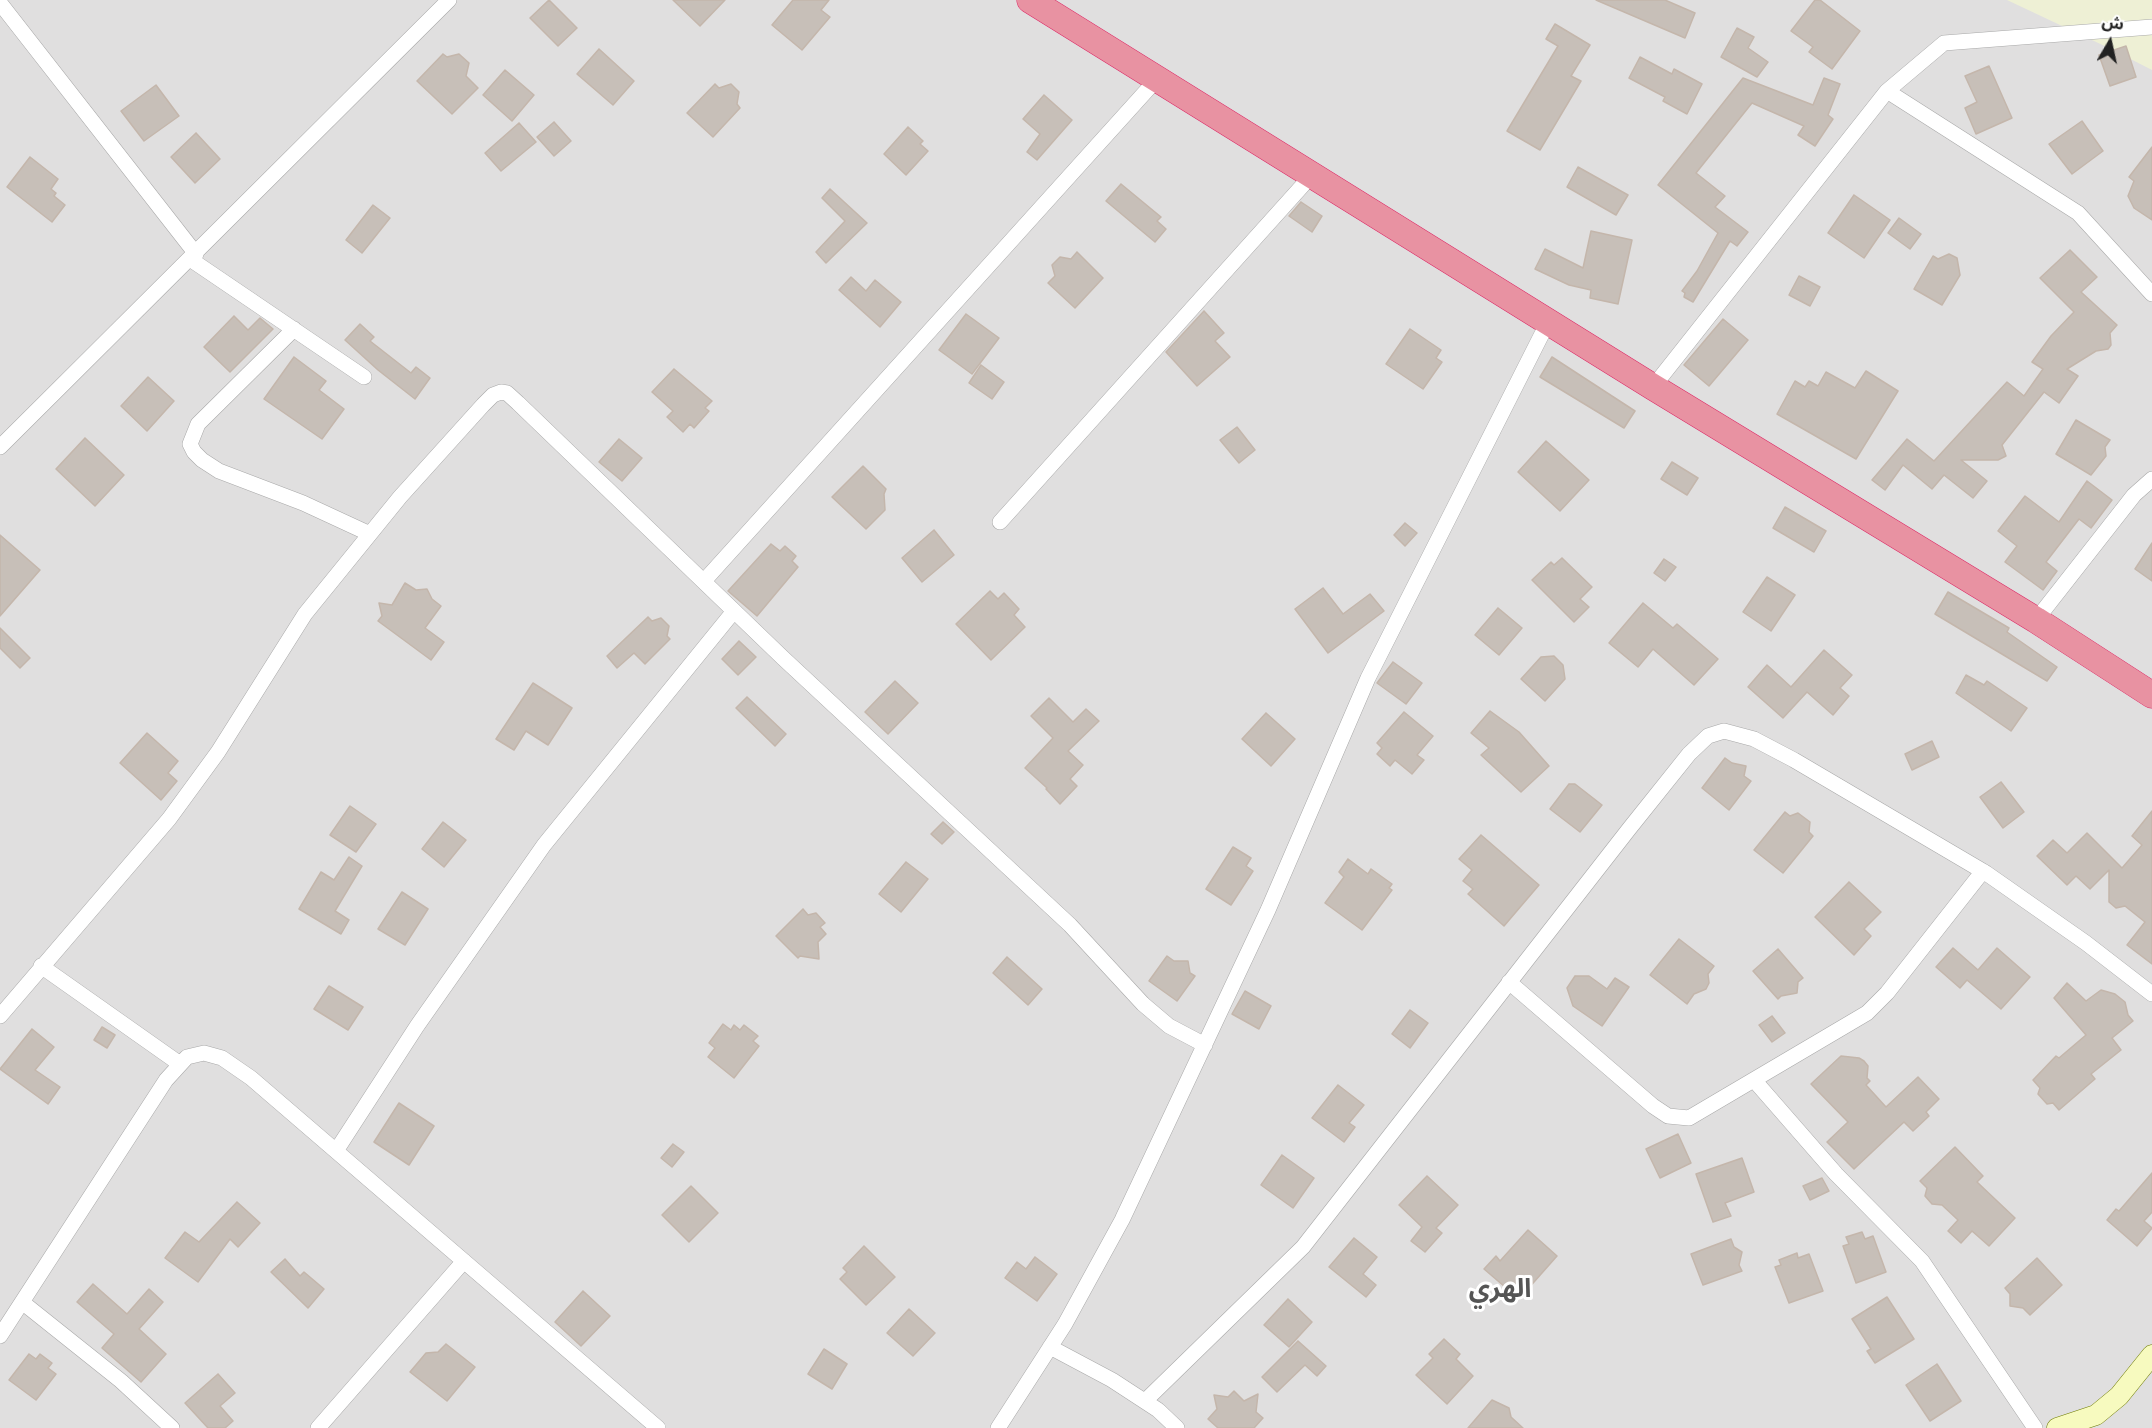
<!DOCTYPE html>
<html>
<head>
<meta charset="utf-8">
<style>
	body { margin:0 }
	#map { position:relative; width:2152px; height:1428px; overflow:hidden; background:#f2efe9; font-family:"Sofia Sans Condensed","Noto Sans Arabic",sans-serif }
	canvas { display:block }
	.north { position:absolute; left:2080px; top:12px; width:60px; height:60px; -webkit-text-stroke:4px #fff; paint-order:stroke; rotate:9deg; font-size:16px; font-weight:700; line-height:24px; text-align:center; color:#222 }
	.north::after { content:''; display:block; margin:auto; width:21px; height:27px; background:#222; clip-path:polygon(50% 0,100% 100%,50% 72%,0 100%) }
</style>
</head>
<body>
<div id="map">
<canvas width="2152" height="1428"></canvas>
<div class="north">ش</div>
</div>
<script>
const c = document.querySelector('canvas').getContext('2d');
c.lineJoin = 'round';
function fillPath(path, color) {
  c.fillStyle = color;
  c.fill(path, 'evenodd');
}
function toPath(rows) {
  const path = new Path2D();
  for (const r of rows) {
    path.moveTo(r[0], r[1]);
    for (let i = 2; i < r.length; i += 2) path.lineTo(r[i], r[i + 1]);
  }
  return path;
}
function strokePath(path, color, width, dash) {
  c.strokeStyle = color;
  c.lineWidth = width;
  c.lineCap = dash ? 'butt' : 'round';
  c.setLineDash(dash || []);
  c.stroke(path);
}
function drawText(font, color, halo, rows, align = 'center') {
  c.font = font + ' "Sofia Sans Condensed","Noto Sans Arabic",sans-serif';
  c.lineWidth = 6;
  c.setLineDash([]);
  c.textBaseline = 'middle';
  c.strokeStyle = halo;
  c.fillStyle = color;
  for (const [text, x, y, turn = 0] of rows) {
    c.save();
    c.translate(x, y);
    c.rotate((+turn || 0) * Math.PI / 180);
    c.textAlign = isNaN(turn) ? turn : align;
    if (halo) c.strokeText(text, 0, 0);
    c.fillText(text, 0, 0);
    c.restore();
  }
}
const residential = toPath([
	[0,0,2152,0,2152,1428,0,1428]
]);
const farmland = toPath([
	[2007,0,2152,0,2152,70,2111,49]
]);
const building = toPath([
	[549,0,577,28,558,46,530,18,549,0],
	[673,0,725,0,700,26,673,0],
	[793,0,829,0,821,10,830,17,802,50,772,25,793,0],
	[1596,0,1665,0,1695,13,1685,38,1596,0],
	[1815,0,1820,0,1860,31,1832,69,1809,52,1813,47,1791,31,1815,0],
	[1555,24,1590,45,1571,76,1581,81,1540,150,1507,131,1558,46,1546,39,1555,24],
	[1737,28,1754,37,1748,48,1768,62,1757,77,1721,57,1737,28],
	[2126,46,2136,77,2110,86,2099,55,2126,46],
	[599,49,634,81,613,105,577,74,599,49],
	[443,54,447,57,459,54,469,63,466,76,478,88,452,114,417,81,443,54],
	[1640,57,1672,74,1674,69,1702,84,1687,114,1663,101,1665,97,1629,78,1640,57],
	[1989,66,2012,118,1976,134,1965,108,1977,102,1965,76,1989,66],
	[505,70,534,95,512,121,483,95,505,70],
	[1743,78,1813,105,1824,78,1840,84,1828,115,1833,119,1815,146,1798,135,1804,126,1752,103,1696,173,1725,196,1715,207,1748,232,1737,246,1730,241,1693,302,1684,297,1685,293,1682,291,1697,271,1718,233,1658,185,1743,78],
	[715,84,719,88,731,84,739,92,737,104,740,108,713,137,687,113,715,84],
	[156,85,179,116,144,141,121,111,156,85],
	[1044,95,1072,120,1037,160,1027,152,1040,134,1023,119,1044,95],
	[2082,121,2103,151,2072,174,2049,144,2082,121],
	[554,122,571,141,554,156,537,137,554,122],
	[519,123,536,142,501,171,485,153,519,123],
	[908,127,923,141,920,144,928,151,906,175,884,154,908,127],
	[196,133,220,159,195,183,171,157,196,133],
	[2152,147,2152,220,2134,208,2128,196,2134,181,2129,177,2152,147],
	[30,157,58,179,51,189,56,193,54,196,65,205,52,222,7,187,30,157],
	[1578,167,1628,195,1616,215,1567,187,1578,167],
	[1121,184,1161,217,1157,221,1166,229,1155,242,1106,201,1121,184],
	[830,189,867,223,826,263,816,252,845,221,822,198,830,189],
	[1854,195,1890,220,1864,258,1828,233,1854,195],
	[1301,202,1322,216,1312,232,1289,216,1301,202],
	[373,205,390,218,362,253,346,240,373,205],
	[1899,218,1921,234,1910,249,1888,233,1899,218],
	[1591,231,1632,240,1618,304,1590,298,1591,290,1569,285,1535,269,1545,249,1583,268,1591,231],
	[2070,250,2097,277,2081,292,2117,325,2110,333,2111,345,2108,349,2096,351,2067,369,2078,376,2059,403,2044,392,2002,445,2006,456,1998,460,1961,460,1987,481,1973,498,1944,475,1932,489,1903,465,1885,490,1872,480,1907,439,1934,461,2007,382,2024,396,2043,369,2032,362,2051,336,2074,312,2040,278,2070,250],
	[1077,252,1103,278,1075,308,1048,283,1055,276,1052,265,1060,257,1071,259,1077,252],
	[1949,254,1957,258,1960,275,1942,305,1914,289,1933,256,1938,259,1949,254],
	[1799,276,1820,287,1810,306,1789,295,1799,276],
	[851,277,866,291,875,280,901,302,880,327,839,290,851,277],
	[1204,311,1224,333,1215,341,1230,357,1197,386,1166,352,1204,311],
	[966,314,999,338,972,374,939,350,966,314],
	[234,316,248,330,260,318,273,329,230,372,204,347,234,316],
	[1723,319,1748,340,1709,386,1684,365,1723,319],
	[360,324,374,337,370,341,411,373,416,367,430,378,415,399,378,370,345,340,360,324],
	[1410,329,1441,350,1436,358,1442,362,1423,389,1386,364,1410,329],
	[294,357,326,381,319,390,344,409,322,439,264,399,294,357],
	[1552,357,1635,411,1624,428,1540,377,1552,357],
	[981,365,1004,382,992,399,969,383,981,365],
	[674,369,712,401,705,408,709,411,694,428,690,424,683,432,667,417,673,411,652,392,674,369],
	[1866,371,1898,391,1856,459,1777,414,1795,381,1805,387,1809,381,1818,386,1826,372,1855,388,1866,371],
	[148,377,174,401,147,431,121,406,148,377],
	[2076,420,2110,440,2105,447,2106,456,2091,475,2056,454,2076,420],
	[1237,427,1255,450,1239,463,1220,440,1237,427],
	[85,438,124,475,95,506,56,469,85,438],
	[619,439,642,458,622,481,599,462,619,439],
	[1546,441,1589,480,1560,511,1518,472,1546,441],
	[1672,462,1698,478,1687,495,1661,479,1672,462],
	[863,466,886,489,884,494,885,510,866,529,832,497,863,466],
	[2087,481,2112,500,2091,528,2079,519,2046,562,2057,571,2043,590,2005,562,2017,546,1998,531,2025,496,2059,522,2087,481],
	[1785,507,1826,531,1814,552,1773,528,1785,507],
	[1405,523,1417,533,1405,546,1394,535,1405,523],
	[934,530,954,555,922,582,902,558,934,530],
	[0,535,40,570,0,616,0,535],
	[2152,543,2152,581,2135,569,2152,543],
	[771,544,780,551,785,546,796,556,792,561,798,567,757,616,728,591,771,544],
	[1562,558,1592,587,1580,599,1589,607,1574,622,1532,580,1551,562,1554,565,1562,558],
	[1664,559,1676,567,1665,581,1654,573,1664,559],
	[1767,577,1795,595,1771,631,1743,612,1767,577],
	[405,583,416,590,427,589,432,599,441,606,425,628,444,642,431,660,378,621,382,616,379,603,392,605,405,583],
	[1323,588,1343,614,1370,594,1384,611,1328,653,1295,609,1323,588],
	[990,591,998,599,1004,593,1019,609,1014,615,1025,627,991,660,956,624,990,591],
	[1948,592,2009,628,2007,632,2057,667,2047,681,1935,614,1948,592],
	[1643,603,1673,628,1677,624,1718,659,1694,685,1653,649,1638,667,1609,643,1643,603],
	[1498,608,1522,628,1499,655,1475,635,1498,608],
	[648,617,652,621,661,618,669,626,667,636,670,639,645,664,634,653,617,668,607,656,648,617],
	[0,628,30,658,20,668,0,648,0,628],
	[739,641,756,657,738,675,722,659,739,641],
	[1824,650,1852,675,1840,688,1849,696,1833,715,1807,692,1783,718,1748,687,1767,665,1791,687,1824,650],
	[1554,656,1563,665,1565,679,1545,701,1521,679,1541,657,1554,656],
	[1393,662,1422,683,1406,704,1377,683,1393,662],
	[1966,675,1984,685,1987,681,2027,708,2011,731,1956,693,1966,675],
	[895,681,918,703,888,734,865,712,895,681],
	[533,683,572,708,548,745,526,731,514,750,496,739,533,683],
	[747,697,786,734,775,746,736,708,747,697],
	[1049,698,1073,722,1086,709,1099,721,1068,751,1083,765,1070,779,1077,786,1060,804,1046,789,1047,788,1025,768,1053,738,1031,716,1049,698],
	[1490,711,1519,732,1549,766,1521,792,1481,755,1489,748,1471,733,1490,711],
	[1404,712,1433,736,1417,755,1424,760,1412,774,1395,760,1390,766,1377,754,1382,748,1377,743,1404,712],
	[1266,713,1295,739,1271,766,1242,739,1266,713],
	[147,733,178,761,168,773,177,781,161,800,120,763,147,733],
	[1932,741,1939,757,1912,770,1905,754,1932,741],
	[1725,758,1732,763,1746,766,1744,776,1751,781,1729,810,1702,788,1725,758],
	[2001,782,2024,812,2003,828,1980,797,2001,782],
	[1569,784,1575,784,1602,805,1580,832,1550,809,1569,784],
	[350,806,376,824,356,852,330,835,350,806],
	[2152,811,2152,964,2127,945,2145,922,2125,906,2116,908,2109,902,2109,870,2090,889,2076,876,2067,885,2037,856,2053,840,2067,853,2087,833,2122,868,2142,845,2132,836,2152,811],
	[1785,812,1790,816,1798,813,1810,822,1809,832,1813,836,1783,873,1754,850,1785,812],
	[443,822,466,840,444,867,422,849,443,822],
	[943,822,954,832,942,844,931,834,943,822],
	[1481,835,1539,885,1504,926,1468,894,1473,889,1463,881,1472,870,1459,859,1481,835],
	[1233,847,1251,858,1246,866,1253,871,1231,905,1206,889,1233,847],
	[349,857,362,866,335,911,349,920,341,934,299,909,321,872,334,880,349,857],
	[1348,859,1368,874,1371,869,1392,884,1389,888,1392,890,1362,930,1325,903,1344,877,1339,872,1348,859],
	[906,862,928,879,901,912,879,894,906,862],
	[1849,882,1881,912,1864,929,1871,936,1854,955,1815,917,1849,882],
	[402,892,428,909,405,945,378,929,402,892],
	[803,909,808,915,816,913,825,923,820,927,826,934,818,942,819,959,800,956,798,958,776,936,803,909],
	[1679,939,1714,966,1708,974,1709,983,1706,989,1694,994,1687,1004,1650,975,1679,939],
	[1953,948,1978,970,1997,948,2030,977,2001,1009,1967,980,1960,988,1936,967,1953,948],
	[1778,949,1803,978,1798,982,1797,993,1781,996,1778,999,1753,971,1778,949],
	[1167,956,1174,961,1188,961,1190,973,1195,976,1177,1001,1149,981,1167,956],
	[1007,957,1042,989,1028,1005,993,973,1007,957],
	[1575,976,1589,976,1607,989,1615,978,1629,987,1602,1026,1573,1006,1567,988,1575,976],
	[2067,983,2086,1001,2101,990,2115,994,2125,1002,2128,1015,2133,1021,2112,1038,2121,1050,2091,1074,2095,1079,2059,1110,2053,1103,2047,1104,2038,1094,2040,1088,2033,1080,2056,1056,2059,1058,2086,1035,2054,998,2067,983],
	[329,986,363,1007,348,1030,314,1009,329,986],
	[1245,991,1271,1006,1259,1029,1232,1014,1245,991],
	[1410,1010,1428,1023,1410,1048,1392,1034,1410,1010],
	[1772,1016,1785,1033,1772,1042,1759,1025,1772,1016],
	[723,1024,731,1030,734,1025,740,1030,744,1025,758,1036,753,1041,759,1046,734,1078,708,1057,715,1048,709,1043,723,1024],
	[102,1027,115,1035,107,1048,94,1040,102,1027],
	[32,1029,54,1047,35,1070,60,1087,48,1104,0,1069,32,1029],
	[1841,1056,1859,1058,1864,1061,1868,1066,1867,1078,1870,1081,1866,1085,1886,1107,1918,1077,1939,1099,1926,1112,1929,1116,1913,1131,1904,1122,1854,1169,1827,1142,1848,1122,1811,1084,1841,1056],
	[1338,1085,1364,1105,1349,1123,1355,1127,1344,1142,1312,1118,1338,1085],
	[399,1103,434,1126,409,1165,374,1142,399,1103],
	[1678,1134,1691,1163,1660,1178,1646,1149,1678,1134],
	[673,1144,684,1152,672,1167,661,1158,673,1144],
	[1955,1147,1983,1176,1977,1182,2015,1218,1989,1246,1972,1231,1961,1243,1948,1231,1958,1220,1942,1205,1932,1204,1925,1196,1927,1188,1920,1181,1955,1147],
	[1282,1155,1314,1178,1293,1208,1261,1185,1282,1155],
	[1742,1158,1754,1192,1725,1203,1731,1216,1713,1222,1696,1174,1742,1158],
	[2152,1173,2152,1212,2144,1221,2152,1228,2137,1246,2107,1220,2116,1209,2119,1211,2152,1173],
	[1427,1176,1458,1205,1436,1228,1442,1233,1425,1252,1411,1241,1422,1227,1399,1205,1427,1176],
	[1822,1178,1829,1191,1810,1200,1803,1186,1822,1178],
	[691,1186,718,1213,689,1242,662,1215,691,1186],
	[237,1202,260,1223,238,1247,230,1239,198,1282,165,1258,185,1232,199,1242,237,1202],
	[1528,1230,1557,1256,1519,1299,1484,1269,1496,1256,1500,1261,1528,1230],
	[1862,1232,1865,1239,1873,1236,1886,1272,1856,1283,1843,1246,1849,1244,1846,1237,1862,1232],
	[1354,1238,1377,1257,1363,1274,1376,1285,1366,1297,1329,1267,1354,1238],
	[1731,1239,1734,1247,1742,1252,1739,1265,1742,1271,1703,1285,1691,1254,1731,1239],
	[864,1246,895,1277,866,1305,840,1279,847,1272,843,1268,864,1246],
	[1797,1253,1798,1258,1809,1254,1823,1291,1789,1303,1775,1267,1781,1265,1779,1260,1797,1253],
	[1035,1257,1057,1274,1037,1301,1005,1278,1017,1262,1026,1269,1035,1257],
	[2037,1258,2062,1285,2030,1315,2023,1308,2010,1306,2010,1294,2005,1288,2037,1258],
	[285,1259,300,1276,304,1272,324,1289,308,1308,271,1272,285,1259],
	[93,1284,127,1314,149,1289,163,1302,139,1329,166,1354,141,1382,102,1348,114,1334,77,1302,93,1284],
	[583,1291,610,1316,581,1346,555,1322,583,1291],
	[1887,1297,1914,1339,1875,1363,1867,1351,1871,1349,1852,1319,1887,1297],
	[1288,1299,1312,1322,1289,1347,1264,1325,1288,1299],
	[909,1309,935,1333,913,1356,887,1333,909,1309],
	[1444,1339,1460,1354,1456,1359,1473,1376,1447,1404,1416,1375,1433,1358,1429,1354,1444,1339],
	[1298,1341,1326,1366,1317,1376,1305,1365,1277,1392,1262,1377,1298,1341],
	[446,1344,475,1367,447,1401,410,1372,426,1353,438,1352,446,1344],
	[824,1349,847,1364,832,1389,808,1374,824,1349],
	[29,1354,36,1359,40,1354,52,1363,48,1368,56,1374,36,1400,9,1380,29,1354],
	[1937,1364,1961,1401,1930,1421,1906,1385,1937,1364],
	[218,1374,235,1393,220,1406,233,1421,225,1428,208,1428,185,1403,218,1374],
	[1234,1391,1244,1401,1258,1394,1256,1412,1263,1418,1254,1428,1218,1428,1208,1419,1217,1409,1214,1395,1228,1397,1234,1391],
	[1492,1400,1509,1408,1511,1417,1523,1428,1468,1428,1492,1400]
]);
const street = toPath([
	[0,3,196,254],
	[1887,91,2078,213,2152,294],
	[190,259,364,377],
	[294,329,198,424,190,444,194,452,202,460,219,471,303,503,370,534],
	[1653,387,1887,91,1944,43,2152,27],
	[0,447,449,0],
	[1000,522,1312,175],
	[704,581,1157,79],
	[2036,620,2134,495,2152,479],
	[41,966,180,1064],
	[1509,982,1653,1106,1668,1116,1689,1118,1867,1013,1887,993,1983,871],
	[0,1016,169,819,218,752,305,614,400,497,483,405,493,395,501,392,507,393,518,403,783,658,1070,925,1143,1004,1169,1026,1205,1045],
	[1754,1080,1836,1174,1922,1261,2035,1428],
	[336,1151,417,1026,544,845,734,611],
	[22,1302,121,1381,172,1428],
	[0,1336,166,1080,187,1057,204,1053,222,1058,251,1078,658,1428],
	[1050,1347,1112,1380,1158,1410,1177,1428],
	[1145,1401,1303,1247,1629,829,1689,754,1708,736,1724,731,1754,739,1794,760,1986,873,2086,943,2152,994],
	[318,1428,464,1261],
	[998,1428,1065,1324,1122,1220,1268,910,1368,678,1548,322]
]);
const secondary = toPath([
	[2057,1428,2096,1415,2119,1396,2152,1355]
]);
const highway = toPath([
	[1030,0,1653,387,2036,620,2152,695]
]);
const districtNames = [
	["الهري",1500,1290]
];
fillPath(residential, '#e0dfdf');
fillPath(farmland, '#eef0d5');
fillPath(building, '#c7bfb8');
strokePath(building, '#c4b6ab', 1.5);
strokePath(street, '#a9a9a9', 16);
strokePath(secondary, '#707d05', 21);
strokePath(highway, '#dc2a67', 27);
strokePath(street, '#fff', 15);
strokePath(secondary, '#f7fabf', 20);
strokePath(highway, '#e892a2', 26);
drawText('bold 26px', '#555', '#fff', districtNames);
</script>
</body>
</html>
